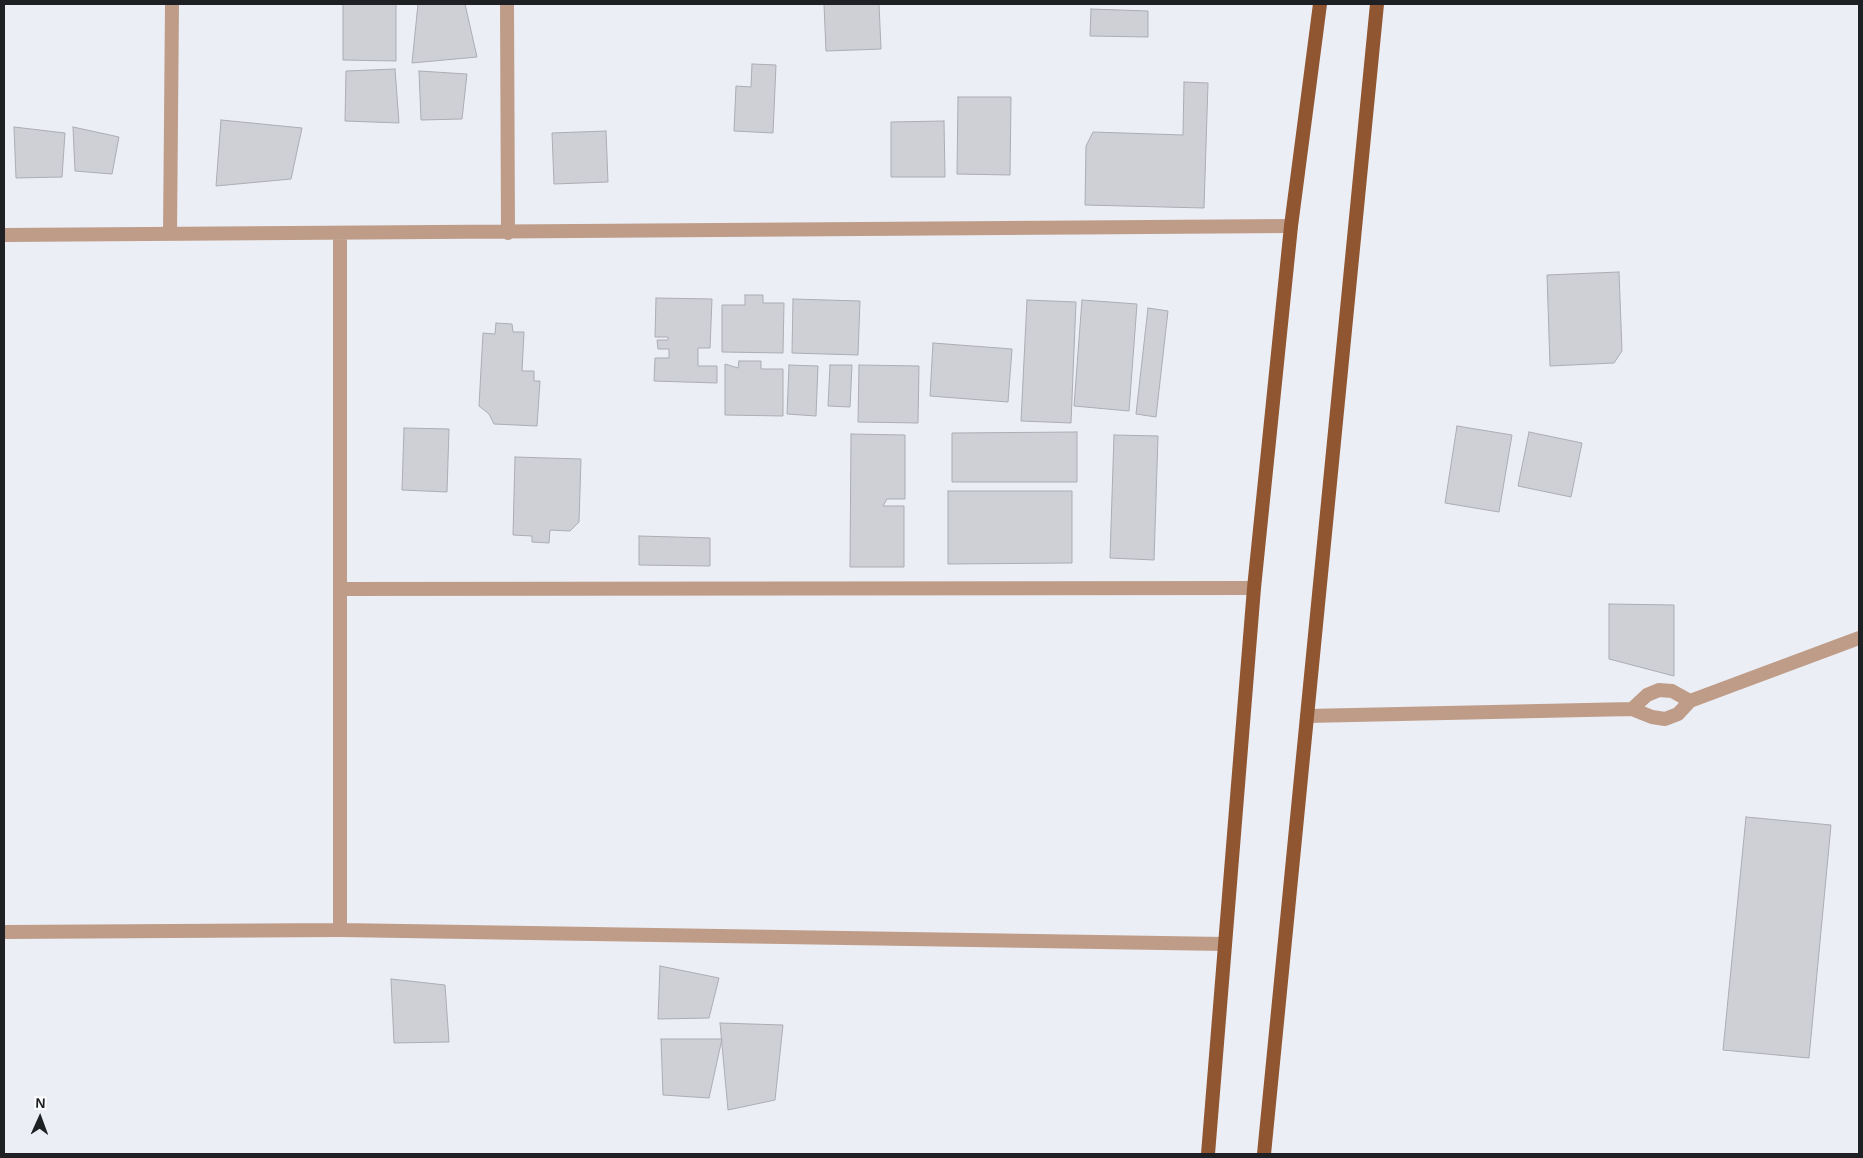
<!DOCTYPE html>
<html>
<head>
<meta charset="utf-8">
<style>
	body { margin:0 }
	#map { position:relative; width:1863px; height:1158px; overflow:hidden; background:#eceef5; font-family:Helvetica,sans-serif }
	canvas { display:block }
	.frame { position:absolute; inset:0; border:5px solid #1f2023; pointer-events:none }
	.north { position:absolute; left:15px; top:1093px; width:50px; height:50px; -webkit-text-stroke:4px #fbfcfe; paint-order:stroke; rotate:2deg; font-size:14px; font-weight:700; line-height:20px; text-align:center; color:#1f2023 }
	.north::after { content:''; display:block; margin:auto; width:18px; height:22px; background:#1f2023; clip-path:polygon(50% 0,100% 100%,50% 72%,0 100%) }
</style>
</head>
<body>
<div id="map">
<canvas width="1863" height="1158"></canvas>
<div class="frame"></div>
<div class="north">N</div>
</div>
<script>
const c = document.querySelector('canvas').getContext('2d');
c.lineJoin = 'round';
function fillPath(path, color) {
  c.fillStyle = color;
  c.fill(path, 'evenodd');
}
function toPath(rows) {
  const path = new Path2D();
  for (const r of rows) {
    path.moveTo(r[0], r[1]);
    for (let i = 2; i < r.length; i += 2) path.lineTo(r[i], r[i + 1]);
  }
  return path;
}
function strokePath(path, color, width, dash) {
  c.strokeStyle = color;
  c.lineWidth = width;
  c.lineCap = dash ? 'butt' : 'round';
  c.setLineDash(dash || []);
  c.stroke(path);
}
const building = toPath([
	[343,4,396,4,396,61,343,60,343,4],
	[418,4,465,4,477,57,412,63,418,4],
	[824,4,879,4,881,49,826,51,824,4],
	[1091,9,1148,11,1148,37,1090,36,1091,9],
	[752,64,776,65,773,133,734,131,736,86,751,87,752,64],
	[395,69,399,123,345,121,346,71,395,69],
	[419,71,467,74,462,119,421,120,419,71],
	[1184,82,1208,83,1204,208,1085,205,1086,146,1093,132,1183,135,1184,82],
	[958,97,1011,97,1010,175,957,174,958,97],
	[221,120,302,128,291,179,216,186,221,120],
	[944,121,945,177,891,177,891,122,944,121],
	[14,127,65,133,62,177,16,178,14,127],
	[73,127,119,137,112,174,75,171,73,127],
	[606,131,608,182,554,184,552,133,606,131],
	[1619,272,1622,351,1614,363,1550,366,1547,275,1619,272],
	[745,295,763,295,763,303,784,303,783,353,722,352,722,305,745,305,745,295],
	[656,298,712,299,710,348,698,348,698,366,717,366,717,383,654,381,655,358,669,358,669,349,658,349,657,340,668,340,668,337,655,337,656,298],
	[793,299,860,301,858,355,792,353,793,299],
	[1027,300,1076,302,1071,423,1021,421,1027,300],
	[1082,300,1137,304,1129,411,1074,406,1082,300],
	[1148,308,1168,311,1156,417,1136,414,1148,308],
	[496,323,512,324,513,332,524,332,522,371,534,371,534,381,540,381,537,426,494,424,489,414,479,406,483,333,495,334,496,323],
	[933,343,1012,349,1008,402,930,396,933,343],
	[739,361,761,361,761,369,783,369,783,416,725,415,725,364,738,368,739,361],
	[789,365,818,366,816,416,787,414,789,365],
	[830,365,852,365,850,407,828,406,830,365],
	[859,365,919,366,918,423,858,422,859,365],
	[1457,426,1512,435,1499,512,1445,503,1457,426],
	[404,428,449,429,447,492,402,490,404,428],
	[1077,432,1077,482,952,482,952,433,1077,432],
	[1529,432,1582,443,1571,497,1518,486,1529,432],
	[851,434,905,435,905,499,887,499,883,506,904,506,904,567,850,567,851,434],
	[1114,435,1158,436,1154,560,1110,558,1114,435],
	[515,457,581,459,579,522,570,531,550,530,549,543,532,542,532,536,513,535,515,457],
	[948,491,1072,491,1072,563,948,564,948,491],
	[639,536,710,538,710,566,639,565,639,536],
	[1609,604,1674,605,1674,676,1609,659,1609,604],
	[1746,817,1831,825,1809,1058,1723,1050,1746,817],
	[660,966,719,978,709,1018,658,1019,660,966],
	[391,979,445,985,449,1042,394,1043,391,979],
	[720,1023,783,1025,775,1100,728,1110,720,1023],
	[661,1039,722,1039,709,1098,663,1095,661,1039]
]);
const service = toPath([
	[1632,709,1647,695,1659,690,1672,691,1690,701],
	[1307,716,1632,709,1652,717,1665,719,1678,714,1690,701,1859,638]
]);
const minor = toPath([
	[507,4,508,233],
	[170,234,172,4],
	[340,234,340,930],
	[4,235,1291,226],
	[340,589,1254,588],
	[4,932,340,930,1225,944]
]);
const primary = toPath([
	[1208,1154,1254,588,1291,226,1320,4],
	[1264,1154,1377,4]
]);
fillPath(building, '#ced0d6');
strokePath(building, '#abadb3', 1);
strokePath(service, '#be9c88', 14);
strokePath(minor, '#be9c88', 14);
strokePath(primary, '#905631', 14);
</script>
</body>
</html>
